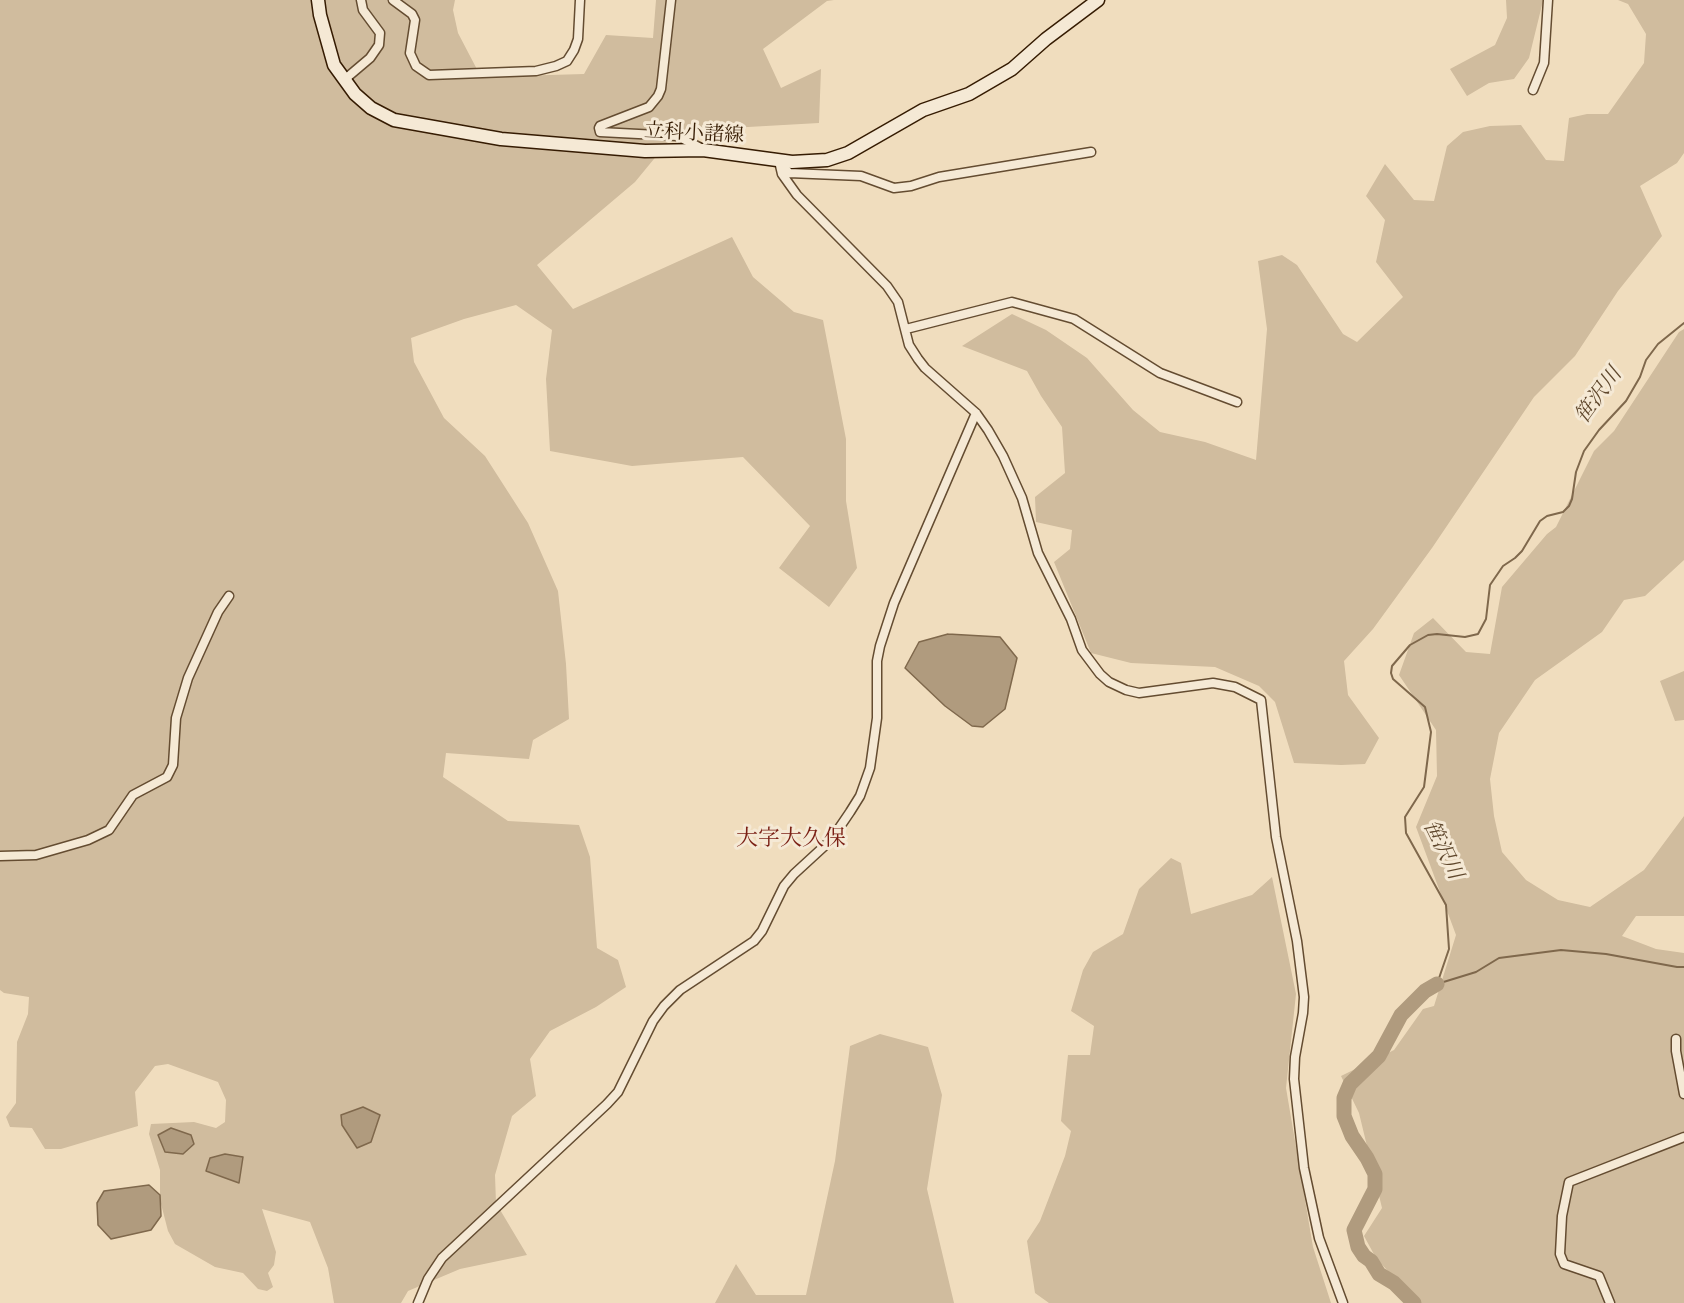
<!DOCTYPE html>
<html>
<head>
<meta charset="utf-8">
<style>
	body { margin:0 }
	canvas { display:block; background:#f0ddbe }
</style>
</head>
<body>
<canvas width="1684" height="1303"></canvas>
<script>
const c = document.querySelector('canvas').getContext('2d');
c.lineJoin = 'round';
function fillPath(path, color) {
  c.fillStyle = color;
  c.fill(path, 'evenodd');
}
function toPath(rows) {
  const path = new Path2D();
  for (const r of rows) {
    path.moveTo(r[0], r[1]);
    for (let i = 2; i < r.length; i += 2) path.lineTo(r[i], r[i + 1]);
  }
  return path;
}
function strokePath(path, color, width, dash) {
  c.strokeStyle = color;
  c.lineWidth = width;
  c.lineCap = dash ? 'butt' : 'round';
  c.setLineDash(dash || []);
  c.stroke(path);
}
function drawText(font, color, halo, rows, align = 'center') {
  c.font = font + ' "Gentium Book Plus","Noto Serif JP",serif';
  c.lineWidth = 6;
  c.setLineDash([]);
  c.textBaseline = 'middle';
  c.strokeStyle = halo;
  c.fillStyle = color;
  for (const [text, x, y, turn = 0] of rows) {
    c.save();
    c.translate(x, y);
    c.rotate((+turn || 0) * Math.PI / 180);
    c.textAlign = isNaN(turn) ? turn : align;
    if (halo) c.strokeText(text, 0, 0);
    c.fillText(text, 0, 0);
    c.restore();
  }
}
const green = toPath([
	[0,0,455,0,453,10,458,33,481,77,584,74,606,35,653,38,656,0,834,0,827,1,763,49,781,88,821,69,819,123,677,131,635,182,537,265,573,309,732,237,753,277,794,312,823,320,846,439,846,501,857,568,829,607,779,568,810,526,743,457,632,466,550,451,546,379,552,330,516,305,464,319,411,338,414,362,444,418,485,456,528,523,558,591,566,664,569,719,533,740,529,759,446,753,443,777,508,821,579,825,590,857,597,948,618,960,626,987,596,1007,550,1031,530,1059,536,1096,512,1116,495,1175,496,1203,527,1255,460,1269,408,1291,401,1303,334,1303,328,1268,310,1222,262,1209,276,1252,274,1265,268,1273,273,1287,267,1291,258,1289,243,1273,215,1267,175,1244,168,1231,160,1200,160,1170,149,1134,151,1124,194,1122,216,1128,225,1122,226,1100,218,1082,168,1064,155,1066,135,1092,138,1126,61,1149,45,1149,32,1128,10,1127,6,1117,16,1103,17,1042,28,1014,29,997,4,993,0,990],
	[1506,0,1545,0,1542,5,1529,58,1514,79,1489,83,1467,96,1450,69,1495,45,1507,18],
	[1618,0,1684,0,1684,153,1677,163,1640,186,1662,236,1618,291,1575,356,1534,397,1432,548,1373,629,1344,661,1348,695,1379,738,1365,764,1341,765,1294,763,1275,702,1259,686,1215,667,1131,663,1091,653,1054,562,1070,549,1072,530,1036,522,1035,497,1065,473,1062,427,1041,396,1027,371,962,346,1012,314,1046,330,1087,358,1133,410,1160,432,1205,442,1256,460,1267,329,1258,261,1282,255,1297,265,1343,334,1357,342,1403,297,1376,262,1385,220,1366,196,1385,164,1414,200,1434,201,1447,146,1463,132,1490,126,1521,125,1546,160,1564,161,1569,118,1587,114,1608,114,1644,63,1646,34,1628,4],
	[1684,329,1684,560,1645,596,1624,600,1602,632,1535,680,1499,733,1490,779,1494,816,1502,852,1526,880,1558,900,1590,907,1644,870,1684,816,1684,916,1636,916,1622,936,1656,949,1684,953,1684,1303,1417,1303,1376,1258,1364,1236,1382,1208,1359,1113,1341,1076,1394,1050,1423,1009,1434,1006,1456,935,1416,827,1437,776,1436,730,1399,675,1414,633,1433,618,1466,652,1490,654,1502,587,1547,534,1556,527,1594,451,1614,431,1679,332],
	[1684,671,1684,720,1675,721,1660,681],
	[1171,858,1181,863,1191,914,1252,895,1272,877,1296,994,1286,1088,1313,1247,1331,1303,1049,1303,1035,1293,1027,1241,1040,1221,1065,1156,1071,1131,1061,1121,1068,1055,1090,1055,1094,1026,1071,1011,1083,970,1093,952,1123,934,1139,889],
	[880,1034,928,1047,942,1095,927,1189,954,1303,715,1303,736,1264,756,1295,806,1295,835,1161,850,1046]
]);
const water = toPath([
	[948,634,1000,637,1017,658,1005,709,983,727,972,726,945,706,905,668,919,642,948,634],
	[363,1107,380,1115,371,1142,357,1148,342,1125,341,1115,363,1107],
	[171,1128,191,1135,194,1144,183,1154,165,1152,158,1135,171,1128],
	[225,1154,243,1157,239,1183,206,1171,210,1158,225,1154],
	[149,1185,160,1195,161,1216,151,1230,111,1239,98,1225,97,1203,104,1191,149,1185]
]);
const stream = toPath([
	[1437,984,1449,949,1446,905,1406,833,1405,817,1424,787,1431,732,1425,707,1393,679,1391,673,1392,666,1410,645,1428,635,1437,634,1465,637,1478,634,1486,619,1490,585,1503,566,1515,558,1522,551,1540,521,1547,516,1563,512,1569,506,1572,499,1576,472,1584,451,1599,430,1626,401,1640,377,1646,360,1658,344,1684,323],
	[1437,984,1476,972,1499,958,1561,950,1606,954,1677,967,1684,967]
]);
const river = toPath([
	[1414,1303,1394,1283,1379,1274,1371,1261,1364,1256,1358,1247,1354,1230,1375,1189,1375,1174,1367,1158,1352,1136,1344,1116,1344,1098,1350,1084,1379,1056,1401,1015,1425,991,1437,984]
]);
const street = toPath([
	[393,0,412,14,415,20,410,53,416,66,429,75,536,71,556,66,567,61,574,50,578,39,580,0],
	[671,0,661,89,658,96,649,107,600,126,599,128,600,132,677,136,703,149],
	[344,80,370,58,379,45,380,33,363,10,361,0],
	[1533,90,1544,63,1548,0],
	[779,161,782,174,797,195,887,286,898,302,909,345,918,359,925,368,976,413,988,430,1003,456,1022,498,1038,553,1071,619,1082,650,1100,674,1109,682,1126,690,1139,693,1213,683,1235,687,1261,700,1276,837,1297,941,1304,997,1303,1013,1295,1057,1294,1079,1304,1168,1319,1238,1343,1303],
	[781,163,789,173,861,176,894,188,911,186,939,177,1091,152],
	[906,329,1012,302,1074,319,1160,373,1237,402],
	[0,856,36,855,88,840,109,830,133,795,167,777,173,765,176,718,188,678,218,612,229,596],
	[1676,1039,1676,1051,1684,1094],
	[418,1303,428,1279,442,1258,607,1104,618,1092,653,1021,664,1006,680,990,754,941,762,931,784,886,794,874,831,840,850,812,860,796,870,768,877,718,877,661,880,646,894,603,976,413],
	[1610,1303,1599,1276,1564,1264,1560,1254,1562,1216,1569,1182,1684,1137]
]);
const secondary = toPath([
	[318,0,320,15,334,65,355,94,371,108,394,120,501,139,645,151,703,150,792,162,827,160,848,153,923,110,969,94,1012,69,1046,39,1098,0]
]);
const streetNames = [
	["立科小諸線",694,134,3]
];
const waterNames = [
	["笹沢川",1599,396,-54],
	["笹沢川",1442,850,64]
];
const quarterNames = [
	["大字大久保",791,839]
];
fillPath(green, '#d0bc9e');
fillPath(water, '#b09b7e');
strokePath(water, '#7f684c', 1.5);
strokePath(stream, '#7f684c', 2);
strokePath(river, '#b09b7e', 15);
strokePath(street, '#644c31', 11);
strokePath(secondary, '#351b02', 15);
strokePath(street, '#f5e9d5', 8);
strokePath(secondary, '#f5e9d5', 12);
drawText('20px', '#351b02', '#f5e9d5', streetNames);
drawText('italic 21px', '#60482d', '#f5e9d5', waterNames);
drawText('22px', '#7a1f14', '#f5e9d5', quarterNames);
</script>
</body>
</html>
